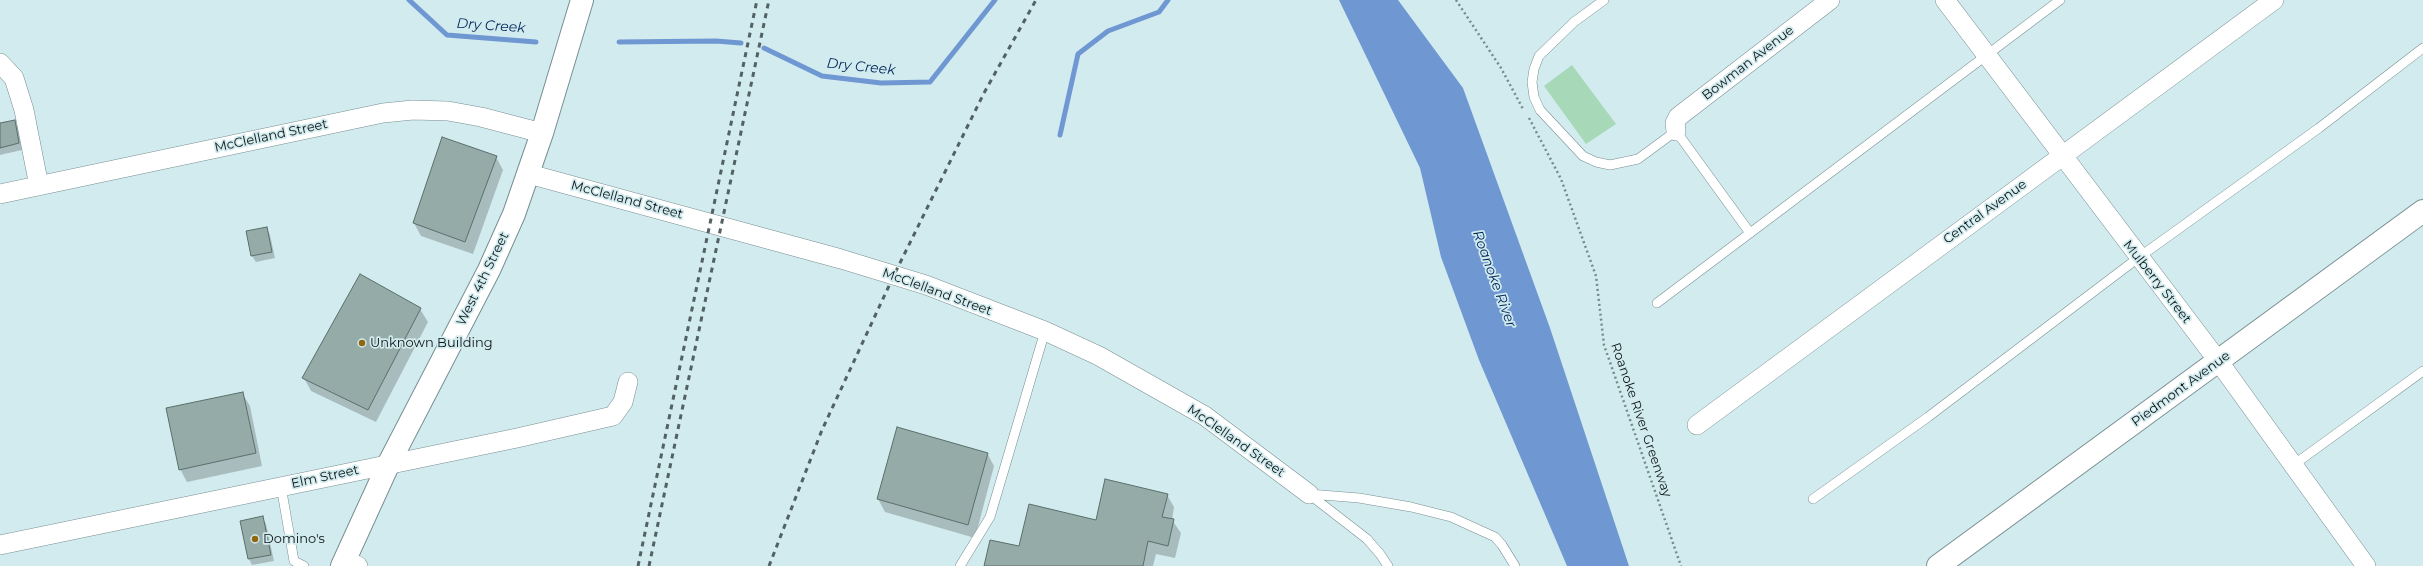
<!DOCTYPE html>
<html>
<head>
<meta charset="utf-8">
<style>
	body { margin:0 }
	canvas { display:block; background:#d2ebee }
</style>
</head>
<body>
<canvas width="2423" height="566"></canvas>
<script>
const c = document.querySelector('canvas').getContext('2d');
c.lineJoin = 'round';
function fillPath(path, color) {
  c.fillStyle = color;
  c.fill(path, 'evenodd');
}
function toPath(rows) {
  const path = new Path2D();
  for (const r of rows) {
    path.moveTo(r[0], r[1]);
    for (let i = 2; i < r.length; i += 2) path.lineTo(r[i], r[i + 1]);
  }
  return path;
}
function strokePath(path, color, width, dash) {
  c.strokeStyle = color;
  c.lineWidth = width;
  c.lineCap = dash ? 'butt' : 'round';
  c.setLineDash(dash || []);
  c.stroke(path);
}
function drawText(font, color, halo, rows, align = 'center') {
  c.font = font + ' Montserrat,sans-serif';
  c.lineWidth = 3.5;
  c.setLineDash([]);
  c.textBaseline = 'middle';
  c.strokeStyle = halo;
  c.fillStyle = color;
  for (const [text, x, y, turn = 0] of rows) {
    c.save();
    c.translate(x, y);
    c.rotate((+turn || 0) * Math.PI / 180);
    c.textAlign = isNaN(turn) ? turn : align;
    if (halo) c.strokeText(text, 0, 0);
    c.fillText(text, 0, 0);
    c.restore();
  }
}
const green = toPath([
	[1572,65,1616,124,1586,144,1544,86]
]);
const water = toPath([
	[1339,0,1398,0,1463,88,1550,328,1629,566,1567,566,1479,360,1441,257,1420,168]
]);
const shadow = toPath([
	[14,121,18,127,22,150,0,155,0,124],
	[496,157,503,170,473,254,421,236,414,223],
	[267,228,270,235,275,258,256,262,252,256],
	[420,309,428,322,376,422,311,391,304,378],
	[242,393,250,406,262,466,187,482,180,469],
	[898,428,987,453,994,466,975,538,885,512,878,499],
	[1167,495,1174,507,1172,520,1181,533,1175,558,1156,554,1153,566,985,566,1020,547],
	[262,518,266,524,274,561,252,565,249,559]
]);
const stream = toPath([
	[409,0,447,35,536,42],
	[619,42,716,41,741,43],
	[764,48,822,76,881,83,930,82,995,0],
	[1060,135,1078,54,1108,31,1159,12,1168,0]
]);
const building = toPath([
	[15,120,19,143,0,148,0,123,15,120],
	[442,137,497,156,465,242,413,223,442,137],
	[267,227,272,252,251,256,246,231,267,227],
	[360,274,421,308,368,410,302,378,360,274],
	[243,392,256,453,179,470,166,408,243,392],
	[897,427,988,453,968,525,877,499,897,427],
	[1105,479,1168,494,1162,517,1174,519,1168,546,1148,541,1143,566,984,566,990,540,1019,546,1029,504,1096,520,1105,479],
	[263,516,271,555,248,559,240,521,263,516]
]);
const path = toPath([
	[1456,0,1501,68,1523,109],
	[1529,118,1561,179,1596,276,1604,345,1681,566]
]);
const lane = toPath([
	[1604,0,1574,22,1539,56,1534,69,1532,82,1534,97,1540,110,1583,156,1596,162,1610,165,1638,159,1676,131,1750,233],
	[1657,303,2060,0],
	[2292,466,2423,371],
	[281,486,294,561,304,566],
	[1309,494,1359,498,1411,507,1451,517,1495,537,1502,545,1515,566],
	[1309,494,1367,539,1380,554,1388,566],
	[1813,499,1928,417,2138,258,2319,128,2423,48],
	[960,566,990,517,1045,331]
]);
const street = toPath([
	[1945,0,2219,362,2366,566],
	[0,63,14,78,24,110,39,186],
	[1676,131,1675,123,1678,117,1830,0],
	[529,174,841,259,926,285,1045,331,1099,356,1205,416,1309,494],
	[0,194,383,113,413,110,448,111,481,117,542,133],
	[1697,425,2274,0],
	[0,545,517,438,613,416,623,402,628,382],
	[345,560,358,566]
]);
const secondary = toPath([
	[342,566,389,463,489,270,514,214,542,133,582,0],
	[1938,566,2423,211]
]);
const rail = toPath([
	[638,566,757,0],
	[649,566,769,0],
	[769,566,822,430,894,275,984,93,1036,0]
]);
const markers = [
	[362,343,4,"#90670f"],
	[255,539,4,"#90670f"]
];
const streetNames = [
	["Bowman Avenue",1748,63,-38],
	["McClelland Street",271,136,-12],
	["McClelland Street",627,200,15],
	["Central Avenue",1985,212,-36],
	["West 4th Street",483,279,-64],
	["Mulberry Street",2157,282,52],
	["McClelland Street",937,292,20],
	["Piedmont Avenue",2181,389,-36],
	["Roanoke River Greenway",1641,420,71],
	["McClelland Street",1236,441,35],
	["Elm Street",325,477,-12]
];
const poiNames = [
	["Unknown Building",370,343],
	["Domino's",263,539]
];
const waterNames = [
	["Dry Creek",491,26,4],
	["Dry Creek",861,67,6],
	["Roanoke River",1494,279,70]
];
fillPath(green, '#a7d9b9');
fillPath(water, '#6f98d3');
fillPath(shadow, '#0003');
strokePath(stream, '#6f98d3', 5);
fillPath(building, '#94aba7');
strokePath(building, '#596f6b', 1);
strokePath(lane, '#788f92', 10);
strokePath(street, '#788f92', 20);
strokePath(secondary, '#788f92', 24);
strokePath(path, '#788a8d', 2.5, [2, 3]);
strokePath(lane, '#fff', 9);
strokePath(street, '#fff', 19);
strokePath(secondary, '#fff', 22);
strokePath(rail, '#526163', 3, [5, 5]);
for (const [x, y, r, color] of markers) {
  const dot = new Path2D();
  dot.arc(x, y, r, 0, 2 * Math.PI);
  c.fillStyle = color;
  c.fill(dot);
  strokePath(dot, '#d2ebee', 1.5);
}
drawText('13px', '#0c1517', '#d2ebee', streetNames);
drawText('13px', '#0c1517', '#d2ebee', poiNames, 'left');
drawText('italic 14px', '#00265b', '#d2ebee', waterNames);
</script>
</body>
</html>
